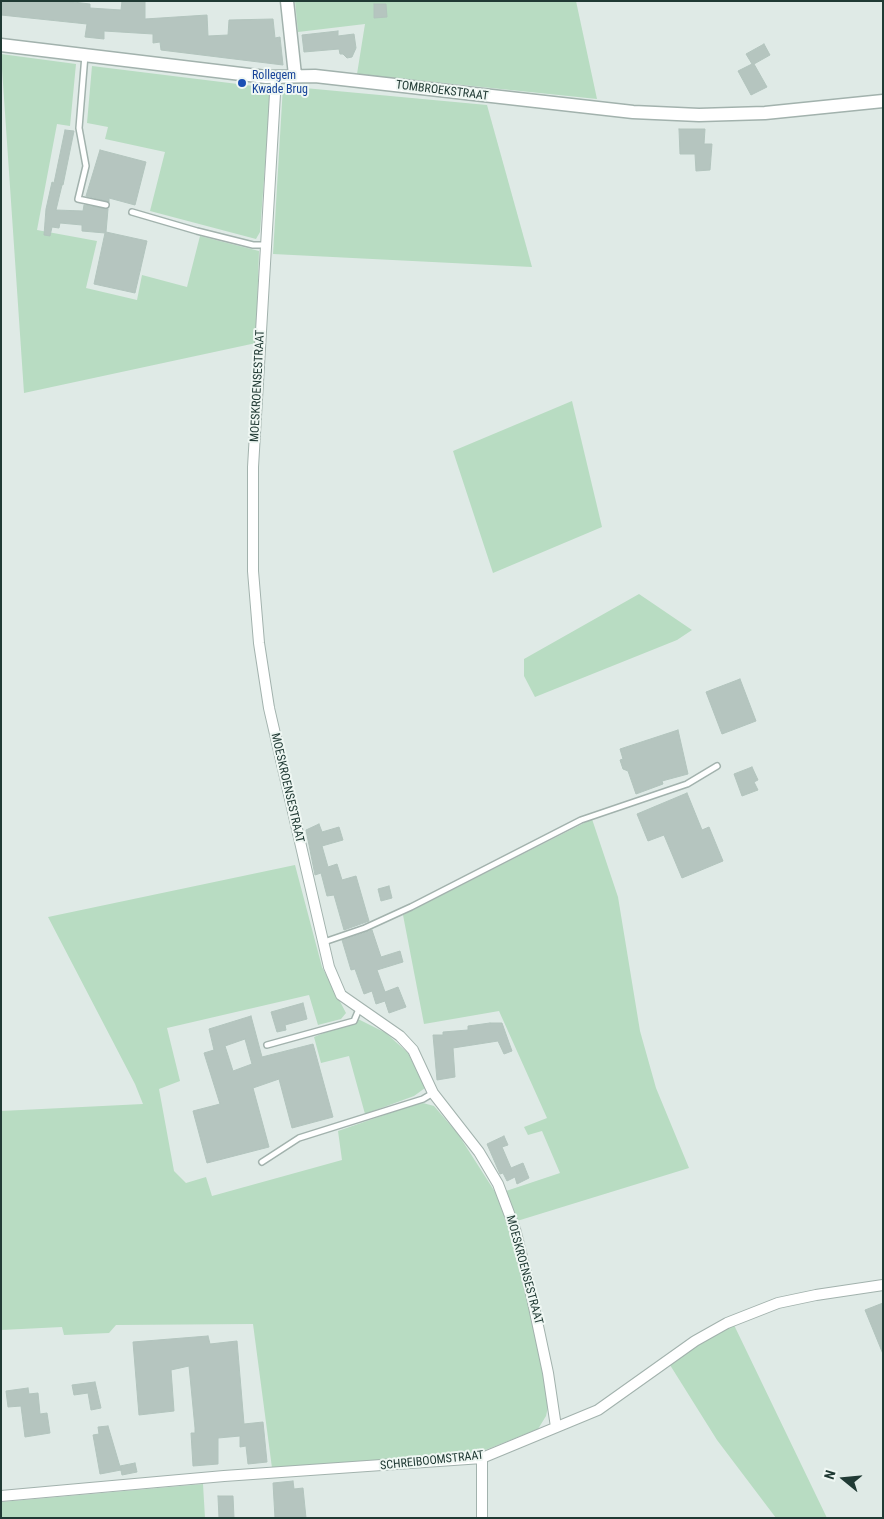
<!DOCTYPE html>
<html>
<head>
<meta charset="utf-8">
<style>
	body { margin:0 }
	#map { position:relative; width:884px; height:1519px; overflow:hidden; background:#dfeae6; font-family:"Roboto Condensed",sans-serif }
	canvas { display:block }
	.frame { position:absolute; inset:0; border:2px solid #203a34; pointer-events:none }
	.north { position:absolute; left:819px; top:1454px; width:50px; height:50px; -webkit-text-stroke:4px #eff7f3; paint-order:stroke; rotate:287deg; font-size:14px; font-weight:700; line-height:20px; text-align:center; color:#203a34 }
	.north::after { content:''; display:block; margin:auto; width:18px; height:22px; background:#203a34; clip-path:polygon(50% 0,100% 100%,50% 72%,0 100%) }
</style>
</head>
<body>
<div id="map">
<canvas width="884" height="1519"></canvas>
<div class="frame"></div>
<div class="north">N</div>
</div>
<script>
const c = document.querySelector('canvas').getContext('2d');
c.lineJoin = 'round';
function fillPath(path, color) {
  c.fillStyle = color;
  c.fill(path, 'evenodd');
}
function toPath(rows) {
  const path = new Path2D();
  for (const r of rows) {
    path.moveTo(r[0], r[1]);
    for (let i = 2; i < r.length; i += 2) path.lineTo(r[i], r[i + 1]);
  }
  return path;
}
function strokePath(path, color, width, dash) {
  c.strokeStyle = color;
  c.lineWidth = width;
  c.lineCap = dash ? 'butt' : 'round';
  c.setLineDash(dash || []);
  c.stroke(path);
}
function drawText(font, color, halo, rows, align = 'center') {
  c.font = font + ' "Roboto Condensed",sans-serif';
  c.lineWidth = 4;
  c.setLineDash([]);
  c.textBaseline = 'middle';
  c.strokeStyle = halo;
  c.fillStyle = color;
  for (const [text, x, y, turn = 0] of rows) {
    c.save();
    c.translate(x, y);
    c.rotate((+turn || 0) * Math.PI / 180);
    c.textAlign = isNaN(turn) ? turn : align;
    if (halo) c.strokeText(text, 0, 0);
    c.fillText(text, 0, 0);
    c.restore();
  }
}
const green = toPath([
	[295,1,576,1,597,99,357,74,365,24,298,32],
	[1,54,76,64,70,126,57,124,37,230,97,241,86,288,137,300,142,275,187,287,200,236,259,251,256,343,24,393],
	[92,66,254,86,268,91,270,99,260,232,256,239,150,211,165,152,105,139,108,127,87,123],
	[283,86,487,105,532,267,273,254],
	[572,401,602,527,493,573,453,451],
	[639,594,692,630,677,640,535,697,524,676,524,659],
	[592,819,618,897,640,1031,656,1088,689,1168,517,1221,506,1191,560,1173,542,1131,528,1135,524,1127,547,1118,499,1011,424,1024,403,915],
	[295,865,322,967,346,1013,341,1019,318,1025,309,995,167,1028,180,1081,159,1089,174,1171,186,1183,206,1177,212,1196,342,1160,338,1131,413,1105,423,1103,434,1106,458,1134,497,1195,511,1231,526,1288,546,1387,548,1407,546,1416,538,1429,488,1449,471,1454,272,1468,253,1324,116,1325,109,1333,64,1335,62,1327,1,1330,1,1111,143,1104,135,1084,48,917],
	[358,1019,386,1033,408,1053,425,1088,414,1096,365,1114,349,1056,321,1063,314,1037],
	[734,1325,827,1518,776,1518,717,1440,670,1365,705,1338],
	[203,1484,205,1518,1,1518,1,1502]
]);
const building = toPath([
	[1,1,65,1,90,4,90,8,121,10,122,1,145,1,145,19,207,15,208,36,228,35,229,20,273,19,275,38,280,37,283,65,161,50,160,42,153,43,153,34,104,31,104,39,85,37,87,24,1,15,1,1],
	[374,4,386,4,387,17,374,18,374,4],
	[338,31,338,36,354,34,356,48,352,57,347,58,343,54,340,54,339,49,304,52,302,35,338,31],
	[764,44,770,55,754,64,767,87,751,95,738,71,752,64,746,54,764,44],
	[679,129,705,129,704,144,712,144,710,170,696,171,695,154,680,154,679,129],
	[65,130,74,131,63,185,60,184,62,185,56,210,83,211,84,205,108,209,106,232,147,241,135,293,94,284,105,233,82,231,82,225,60,223,59,228,52,227,50,236,44,235,46,209,52,182,54,183,65,130],
	[100,150,146,162,135,205,109,198,109,202,86,196,100,150],
	[740,679,756,721,722,734,706,692,740,679],
	[678,730,688,774,662,781,663,784,636,794,628,771,623,769,620,760,623,759,620,749,678,730],
	[752,767,758,780,754,782,758,790,742,796,734,774,752,767],
	[687,793,702,830,709,827,723,861,682,878,664,835,648,841,637,814,687,793],
	[319,824,322,832,339,827,343,840,322,846,328,867,337,864,342,880,356,876,369,921,344,930,334,895,327,896,321,873,315,875,306,830,319,824],
	[389,886,392,898,381,901,378,889,389,886],
	[372,930,381,957,400,951,403,962,377,970,385,992,398,987,406,1007,389,1013,385,1001,376,1004,372,991,364,994,355,969,351,970,342,940,372,930],
	[303,1003,307,1019,285,1025,286,1030,277,1032,271,1012,303,1003],
	[251,1016,262,1057,313,1044,333,1117,292,1128,279,1079,253,1088,269,1147,207,1163,193,1111,220,1104,204,1053,214,1050,209,1029,251,1016],
	[245,1039,252,1064,233,1071,225,1046,245,1039],
	[490,1023,502,1023,512,1051,504,1054,498,1041,453,1048,455,1077,437,1080,433,1035,443,1035,443,1032,468,1030,468,1026,490,1023],
	[504,1136,508,1145,502,1147,511,1168,523,1163,529,1178,517,1184,515,1177,507,1181,503,1173,500,1174,487,1144,504,1136],
	[883,1303,883,1354,865,1310,883,1303],
	[208,1336,210,1344,237,1341,244,1424,263,1422,267,1462,248,1464,246,1446,240,1447,240,1436,218,1438,218,1464,193,1466,191,1433,195,1433,195,1428,189,1366,171,1370,174,1411,139,1415,133,1342,208,1336],
	[95,1382,101,1408,91,1410,88,1393,74,1395,72,1385,95,1382],
	[28,1388,29,1394,38,1393,40,1414,47,1413,50,1433,25,1437,21,1406,8,1407,6,1391,28,1388],
	[108,1426,121,1470,100,1474,93,1435,99,1434,98,1427,108,1426],
	[135,1463,137,1472,122,1475,120,1466,135,1463],
	[293,1481,294,1489,303,1488,306,1518,275,1518,273,1483,293,1481],
	[218,1496,233,1496,234,1518,219,1518,218,1496]
]);
const service = toPath([
	[85,55,79,128,86,166,78,199,106,205],
	[132,212,197,231,253,245,266,245],
	[324,942,365,928,411,907,581,820,687,784,717,766],
	[267,1045,354,1021,359,1009],
	[262,1162,299,1138,423,1099,433,1093]
]);
const minor = toPath([
	[276,77,253,467,253,571,259,643,269,708,329,967,341,995,400,1036,413,1050,433,1093,479,1152,498,1184,515,1229,531,1293,548,1373,556,1427],
	[482,1458,482,1518],
	[1,1496,224,1476,482,1458,598,1410,695,1341,727,1323,778,1303,816,1295,883,1285]
]);
const tertiary = toPath([
	[287,1,295,75],
	[1,45,266,77,315,76,633,112,699,115,765,113,883,101]
]);
const markers = [
	[242,83,5,"#1a4fb4"]
];
const transitNames = [
	["Rollegem",252,76],
	["Kwade Brug",252,90]
];
const streetNames = [
	["TOMBROEKSTRAAT",442,91,7],
	["MOESKROENSESTRAAT",258,386,-87],
	["MOESKROENSESTRAAT",287,788,77],
	["MOESKROENSESTRAAT",524,1270,75],
	["SCHREIBOOMSTRAAT",432,1461,-6]
];
fillPath(green, '#b8dcc2');
fillPath(building, '#b5c5bf');
strokePath(building, '#b2c4bd', 1);
strokePath(service, '#a2b2ad', 8);
strokePath(minor, '#a2b2ad', 12);
strokePath(tertiary, '#a2b2ad', 15);
strokePath(service, '#fff', 5);
strokePath(minor, '#fff', 10);
strokePath(tertiary, '#fff', 12);
for (const [x, y, r, color] of markers) {
  const dot = new Path2D();
  dot.arc(x, y, r, 0, 2 * Math.PI);
  c.fillStyle = color;
  c.fill(dot);
  strokePath(dot, '#eff7f3', 2);
}
drawText('12px', '#164399', '#eff7f3', transitNames, 'left');
drawText('12px', '#203a34', '#eff7f3', streetNames);
</script>
</body>
</html>
